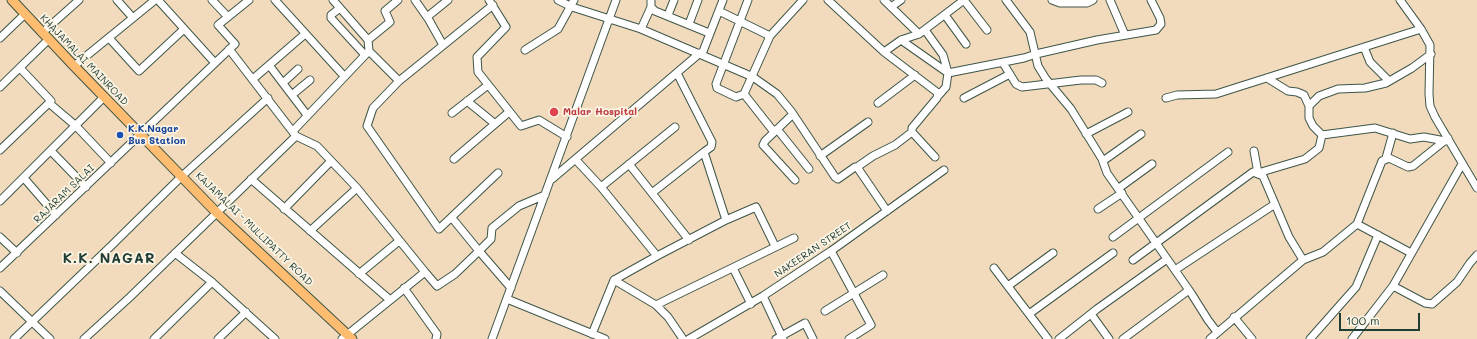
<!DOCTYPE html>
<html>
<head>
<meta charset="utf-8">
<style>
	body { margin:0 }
	#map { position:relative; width:1477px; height:339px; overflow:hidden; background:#f1dbbc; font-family:Mali,sans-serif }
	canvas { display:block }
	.scale { position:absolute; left:1339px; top:313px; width:81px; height:18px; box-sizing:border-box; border:2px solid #1f3d34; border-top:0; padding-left:5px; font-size:12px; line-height:14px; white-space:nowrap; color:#1f3d34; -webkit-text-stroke:3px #fcf5e5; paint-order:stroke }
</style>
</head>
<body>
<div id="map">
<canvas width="1477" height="339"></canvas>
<div class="scale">100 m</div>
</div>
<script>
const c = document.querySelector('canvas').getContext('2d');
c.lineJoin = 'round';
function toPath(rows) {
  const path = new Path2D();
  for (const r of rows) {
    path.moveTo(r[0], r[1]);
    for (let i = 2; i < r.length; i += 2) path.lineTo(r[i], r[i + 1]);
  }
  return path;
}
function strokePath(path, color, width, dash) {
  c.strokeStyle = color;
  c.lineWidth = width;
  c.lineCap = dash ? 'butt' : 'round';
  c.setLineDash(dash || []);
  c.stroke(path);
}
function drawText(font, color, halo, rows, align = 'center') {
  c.font = font + ' Mali,sans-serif';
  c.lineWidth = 3.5;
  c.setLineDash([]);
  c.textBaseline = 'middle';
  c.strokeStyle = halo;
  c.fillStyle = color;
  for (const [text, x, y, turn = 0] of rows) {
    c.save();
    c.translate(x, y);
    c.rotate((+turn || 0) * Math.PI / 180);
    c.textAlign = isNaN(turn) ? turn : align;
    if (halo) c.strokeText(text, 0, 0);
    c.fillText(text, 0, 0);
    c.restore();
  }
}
const minor = toPath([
	[117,0,133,18],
	[158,0,215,63],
	[212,0,228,17],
	[275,0,344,76],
	[333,0,368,40,369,51],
	[415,0,429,20,443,45],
	[489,0,506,27,477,57,478,72,521,126,539,120,567,137],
	[558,0,572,7,641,29,753,77,777,94,791,111,835,177,838,179,855,167,857,167,887,211],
	[651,0,651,7,655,11,709,33],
	[748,0,716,84,717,88,736,97,744,94,770,36,803,0],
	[828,0,884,52,938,93,937,98,912,128,912,132,935,157],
	[884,0,919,34,964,0],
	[964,0,987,30],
	[1006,0,1030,32,1038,66,1046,79,1071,109,1102,159,1107,173,1191,293,1208,320,1217,332],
	[1052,0,1060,3,1087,3,1093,0],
	[1110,0,1125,35],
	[1400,0,1421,29,1430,45,1429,94,1430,106,1435,117,1477,188],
	[891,7,901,0],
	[340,8,331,15,331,18,365,55],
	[719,11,770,36],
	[668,15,674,0],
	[945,15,966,44],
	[427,17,448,0],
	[689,24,698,0],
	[641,29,651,7],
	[925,30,943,55,948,73,1024,58,1036,54,1097,40,1156,30,1161,24,1160,18,1151,0],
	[42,33,79,0],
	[0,38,25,14],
	[109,38,139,71,184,29],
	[368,40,390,22,385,11,398,0],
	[901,40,948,73,946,87,939,95],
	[1364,47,1370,62,1389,81],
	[525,50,558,29,574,0],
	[884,52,901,40,919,34],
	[702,54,723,0],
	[1431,54,1412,68,1386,83,1365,88,1338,89,1319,96,1309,106,1309,118,1313,126,1322,135,1375,128,1410,139,1424,137,1445,141],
	[1003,63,1016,84,1022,87,1081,80,1096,80,1102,83],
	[269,65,307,115],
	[74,66,155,0],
	[1267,78,1288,91,1297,92,1304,95,1309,106],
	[253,79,305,34],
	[399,81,373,108,367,126,439,229,498,173],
	[284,82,298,69],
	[0,87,49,39],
	[293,94,310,80],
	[744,94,774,132],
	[964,98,1010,74],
	[1166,98,1177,95,1216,94,1421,29],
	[467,101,494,123],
	[49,103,76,126,111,163],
	[878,103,915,75],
	[452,113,488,85],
	[793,114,765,141,763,145,795,180],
	[777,129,809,169],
	[293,131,369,51,399,81,493,5],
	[1086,134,1128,112],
	[296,136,317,146,357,188,425,272],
	[0,150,51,101,20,68],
	[51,151,86,187],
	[1254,151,1258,173,1305,159,1319,148,1322,135],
	[820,156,868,122],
	[1386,158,1393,133],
	[454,159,509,112],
	[576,160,601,187,657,256,726,220,704,152,711,147,712,142,677,73],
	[1103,161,1141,134],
	[629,164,689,240],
	[857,167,873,156,895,145,912,132],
	[24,178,56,215],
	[251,179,390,300],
	[552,179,700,53],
	[601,187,675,127],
	[1119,188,1152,164],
	[652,193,704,152],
	[0,201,104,97],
	[284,209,331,161],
	[1098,209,1122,193],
	[452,218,479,251,491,239,492,228,519,206,545,195],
	[726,220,756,207,775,246],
	[1357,224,1411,253],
	[310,231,357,188],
	[0,237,17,253],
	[1113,237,1228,152],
	[831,251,871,325,849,339],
	[175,253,212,282,275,339],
	[1133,260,1253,172,1263,176,1289,237,1303,260],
	[0,268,235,44,218,25,249,0],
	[733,268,751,304],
	[994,268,1048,339],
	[1175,270,1275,204],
	[359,274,399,241],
	[614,280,656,305,668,317,683,339],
	[1008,286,1053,253],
	[1393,286,1425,303,1432,304,1457,282,1470,263,1477,255],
	[404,288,437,334,436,339],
	[0,291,50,339],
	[763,296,783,339],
	[507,299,605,339],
	[656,305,794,238],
	[825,311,883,275],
	[1029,314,1113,253],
	[1091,314,1109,339],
	[1234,317,1252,339],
	[592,334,614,280,657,256],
	[14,339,111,246,182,176,268,98],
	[84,339,130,297,296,136,229,49],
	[154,339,212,282],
	[218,339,246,312],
	[342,339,425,272,437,286,455,274,479,251,511,288],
	[492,339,616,0],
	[689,339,763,296,831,251,944,170],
	[776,339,805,323,813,339],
	[1059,339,1097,309,1167,259],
	[1123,339,1189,290],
	[1210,339,1303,260,1323,252,1357,224,1382,161,1389,158,1408,167,1413,166,1448,138],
	[1310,339,1356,287,1378,235],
	[1352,339,1393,286,1462,164]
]);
const major = toPath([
	[12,0,74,66,217,213,352,339]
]);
const markers = [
	[554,112,5,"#e0444e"],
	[120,135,4,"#1a4fb4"]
];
const streetNames = [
	["KHAJAMALAI MAINROAD",84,60,46],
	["RAJARAM SALAI",64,194,-44],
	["KAJAMALAI - MULLIPATTY ROAD",254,229,44],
	["NAKEERAN STREET",813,250,-34]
];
const healthNames = [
	["Malar Hospital",563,112]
];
const transitNames = [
	["K.K.Nagar",128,129],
	["Bus Station",128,141]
];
const districtNames = [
	["K.K. NAGAR",109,259]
];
strokePath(minor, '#3e5548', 9);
strokePath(major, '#3e5548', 11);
strokePath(minor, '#fff', 7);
strokePath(major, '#fdbc70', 9);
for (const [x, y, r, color] of markers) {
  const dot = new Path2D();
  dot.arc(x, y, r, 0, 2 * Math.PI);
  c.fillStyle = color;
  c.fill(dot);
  strokePath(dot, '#fcf5e5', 1.5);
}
drawText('10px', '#1f3d34', '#fcf5e5', streetNames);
drawText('bold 10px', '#be3a42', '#fcf5e5', healthNames, 'left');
drawText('bold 10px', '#164399', '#fcf5e5', transitNames, 'left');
c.letterSpacing = '1px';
drawText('bold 14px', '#1f3d34', '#fcf5e5', districtNames);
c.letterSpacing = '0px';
</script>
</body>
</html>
